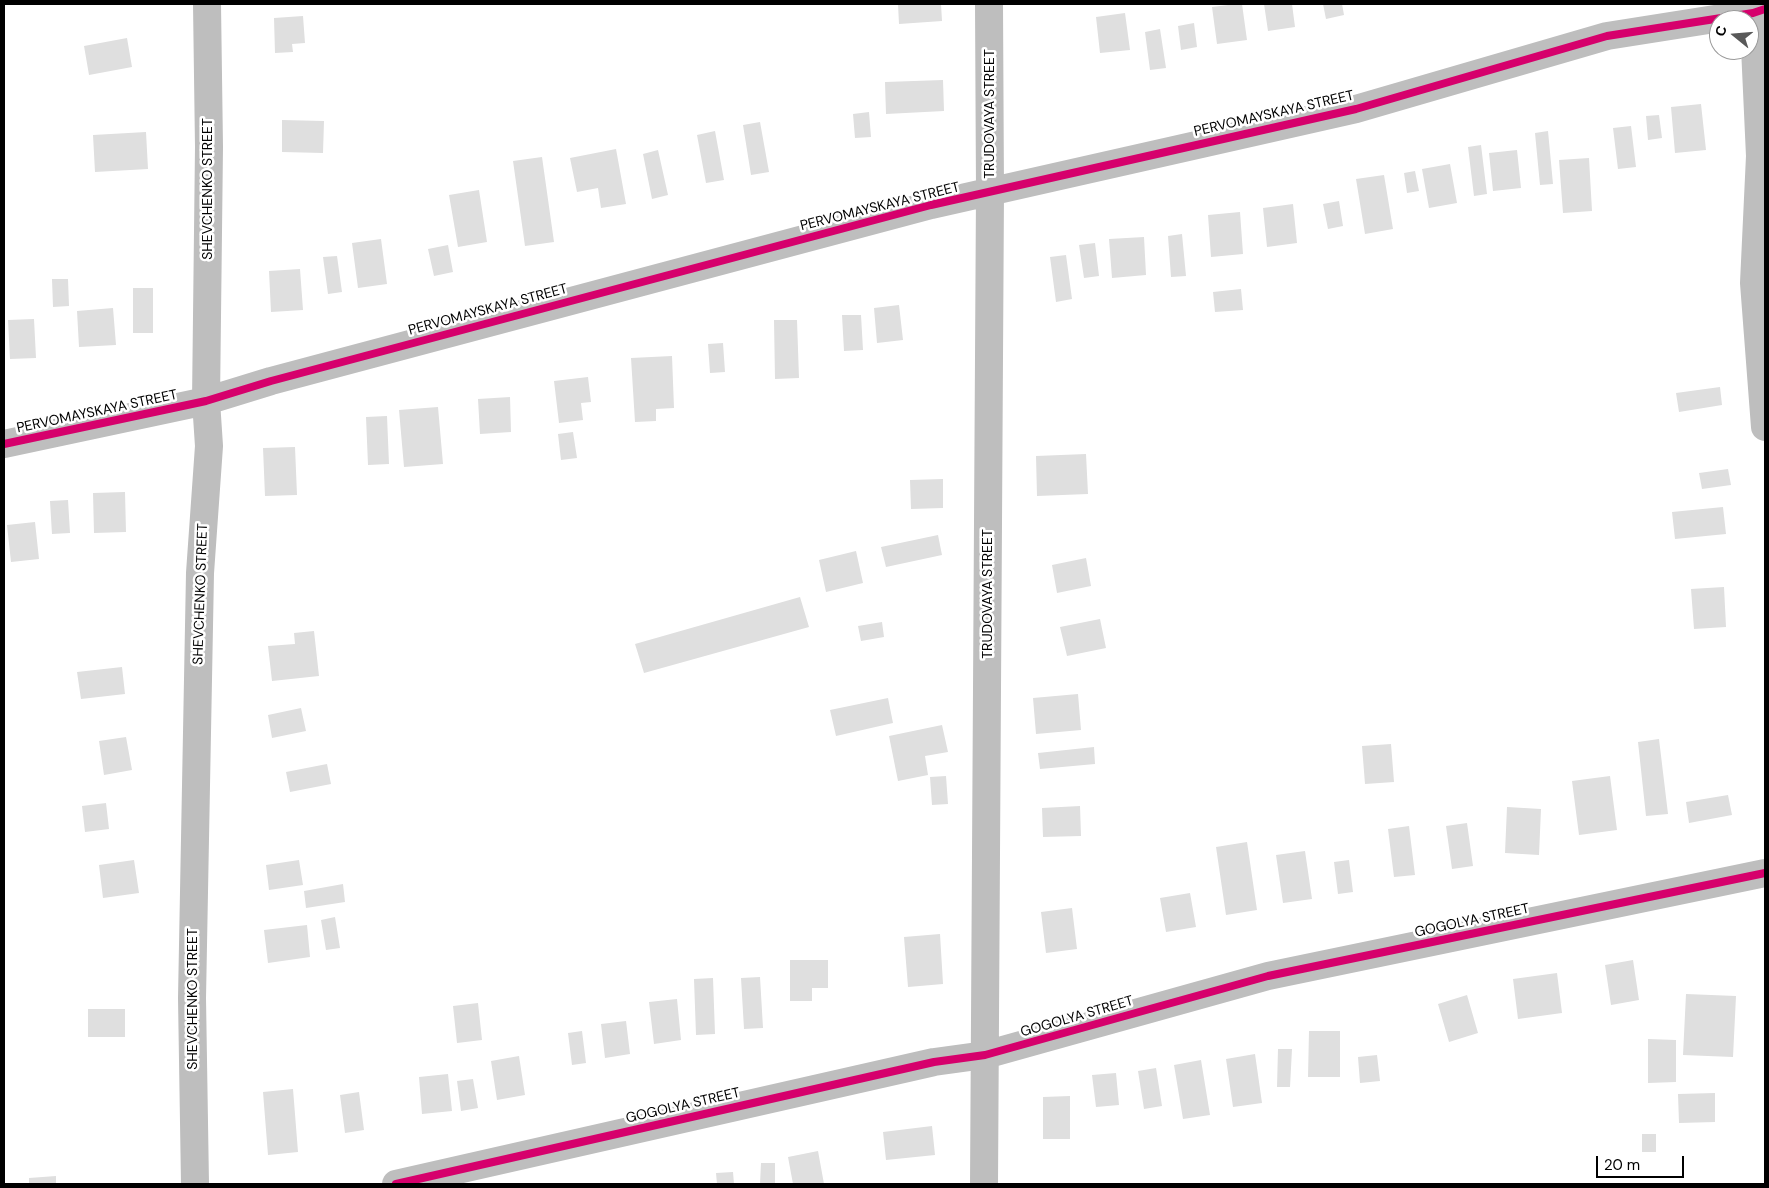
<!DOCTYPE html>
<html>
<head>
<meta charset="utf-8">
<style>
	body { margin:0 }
	#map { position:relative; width:1769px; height:1188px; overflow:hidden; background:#fff; font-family:"DM Sans",sans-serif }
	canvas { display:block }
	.frame { position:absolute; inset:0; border:5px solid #000; pointer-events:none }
	.north { position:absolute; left:1709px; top:10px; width:50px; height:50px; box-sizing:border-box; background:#fff; border:1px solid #999; border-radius:50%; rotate:287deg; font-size:14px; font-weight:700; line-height:20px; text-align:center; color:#000 }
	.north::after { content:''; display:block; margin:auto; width:18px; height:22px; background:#595959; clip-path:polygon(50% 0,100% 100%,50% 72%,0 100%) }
	.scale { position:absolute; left:1596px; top:1156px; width:88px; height:22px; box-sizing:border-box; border:2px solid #000; border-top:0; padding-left:6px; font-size:15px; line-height:18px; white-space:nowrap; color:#000; -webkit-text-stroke:4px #fff; paint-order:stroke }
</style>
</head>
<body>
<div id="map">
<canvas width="1769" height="1188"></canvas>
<div class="frame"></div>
<div class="north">С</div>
<div class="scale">20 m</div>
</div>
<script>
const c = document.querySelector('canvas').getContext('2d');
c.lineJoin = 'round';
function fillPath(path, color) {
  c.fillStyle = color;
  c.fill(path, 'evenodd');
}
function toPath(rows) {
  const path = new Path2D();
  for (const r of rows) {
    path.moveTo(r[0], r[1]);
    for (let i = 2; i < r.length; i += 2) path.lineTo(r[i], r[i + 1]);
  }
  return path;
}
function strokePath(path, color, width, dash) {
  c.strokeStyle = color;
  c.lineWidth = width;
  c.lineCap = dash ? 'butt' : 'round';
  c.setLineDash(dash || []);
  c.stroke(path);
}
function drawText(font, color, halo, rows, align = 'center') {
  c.font = font + ' "DM Sans",sans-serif';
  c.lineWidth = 5;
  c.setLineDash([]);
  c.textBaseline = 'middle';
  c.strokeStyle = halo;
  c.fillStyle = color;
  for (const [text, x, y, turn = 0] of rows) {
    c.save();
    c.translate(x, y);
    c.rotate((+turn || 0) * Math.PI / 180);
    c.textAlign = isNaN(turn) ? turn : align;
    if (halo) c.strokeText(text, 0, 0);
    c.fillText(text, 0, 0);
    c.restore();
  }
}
const building = toPath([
	[898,4,941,4,942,21,899,24],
	[1236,4,1242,4,1247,40,1217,44,1212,7],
	[1264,4,1292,4,1295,27,1268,31],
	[1323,4,1342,4,1344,15,1326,19],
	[1125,13,1130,50,1100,53,1096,17],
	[303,16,305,43,292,44,293,52,275,53,274,18],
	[1194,23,1197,47,1181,50,1178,26],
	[1160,29,1166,68,1150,70,1145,32],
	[127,38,132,67,89,75,84,46],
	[943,80,944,111,886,114,885,82],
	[1701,104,1706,150,1675,153,1671,107],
	[869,112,871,137,855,138,853,114],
	[1659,115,1662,138,1648,140,1646,116],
	[282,120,324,121,323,153,282,152],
	[760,122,769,172,751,175,743,125],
	[1631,126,1636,167,1618,169,1613,128],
	[715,131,724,180,706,183,697,135],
	[1548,131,1553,184,1540,185,1535,133],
	[146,132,148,169,95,172,93,135],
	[1481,145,1487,194,1474,196,1468,147],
	[616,149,626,204,601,208,598,188,577,192,570,158],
	[658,150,668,195,652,199,643,154],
	[1517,150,1521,188,1493,191,1489,153],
	[542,157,554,242,525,246,513,161],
	[1589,158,1592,211,1563,213,1559,160],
	[1450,164,1457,203,1429,208,1422,169],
	[1415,171,1419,191,1407,193,1404,173],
	[1384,175,1393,229,1365,234,1356,179],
	[479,190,487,242,458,247,449,195],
	[1339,201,1343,226,1328,229,1323,204],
	[1293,204,1297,243,1267,247,1263,208],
	[1240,212,1243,254,1211,257,1208,215],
	[1182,234,1186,276,1171,277,1168,236],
	[1144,237,1146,275,1112,278,1109,239],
	[381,239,387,284,358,288,352,243],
	[1095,243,1099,276,1084,278,1079,245],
	[448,245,453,272,434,276,428,249],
	[1066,255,1072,299,1056,302,1050,257],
	[337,256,342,292,328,294,323,257],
	[300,269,303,310,271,312,269,271],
	[52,279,68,279,69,306,53,307],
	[133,288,153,288,153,333,133,333],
	[1241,289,1243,310,1215,312,1213,292],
	[899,305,903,340,877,343,874,308],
	[113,308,116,345,79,347,77,311],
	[842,315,861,315,863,350,844,351],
	[34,319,36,358,10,359,8,320],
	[774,320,797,320,799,378,775,379],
	[723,343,725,372,710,373,708,344],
	[672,356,674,408,656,409,656,421,635,422,631,358],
	[588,377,591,402,581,403,583,420,559,423,554,381],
	[1720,387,1722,405,1679,412,1676,393],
	[510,397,511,432,480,434,478,399],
	[438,407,443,464,404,467,399,410],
	[387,416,389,464,368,465,366,417],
	[573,432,577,458,561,460,558,434],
	[295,447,297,495,265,496,263,448],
	[1086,454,1088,494,1037,496,1036,456],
	[1728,469,1731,485,1702,489,1699,473],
	[943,479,943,508,911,509,910,480],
	[125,492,126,532,94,533,93,493],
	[68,500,70,533,52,534,50,501],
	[1723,507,1726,534,1675,539,1672,512],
	[35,522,39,559,11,562,7,525],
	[938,535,942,555,886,567,881,547],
	[856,551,863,583,826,592,819,560],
	[1086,558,1091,586,1057,593,1052,565],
	[1724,587,1726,627,1694,629,1691,589],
	[800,597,809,627,644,673,635,644],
	[1100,619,1106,648,1067,656,1060,627],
	[882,622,884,637,861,641,858,626],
	[314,631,319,676,272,681,268,646,295,644,294,633],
	[122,667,125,694,81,699,77,672],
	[1078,694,1081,730,1036,734,1033,698],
	[888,698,893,723,836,736,830,710],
	[301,708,306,731,272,738,268,715],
	[942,725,948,752,925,756,928,775,898,781,889,736],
	[126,737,132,770,104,775,99,741],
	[1659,739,1668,814,1646,816,1638,742],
	[1391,744,1394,782,1365,784,1362,746],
	[1094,747,1095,764,1040,769,1038,753],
	[327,764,331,784,290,792,286,772],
	[946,776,948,804,932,805,930,777],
	[1610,776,1617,830,1579,835,1572,781],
	[1728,795,1732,815,1689,823,1686,802],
	[106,803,109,829,85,832,82,806],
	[1080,806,1081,836,1043,837,1042,808],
	[1507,807,1541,809,1539,855,1505,853],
	[1467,823,1473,866,1452,869,1446,826],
	[1409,826,1415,875,1394,877,1388,829],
	[1247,842,1257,910,1226,915,1216,847],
	[1305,851,1312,899,1283,903,1276,855],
	[134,860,139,893,103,898,99,865],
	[299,860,303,885,269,890,266,865],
	[1349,860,1353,892,1338,894,1334,862],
	[343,884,345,902,306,908,304,891],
	[1190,893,1196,927,1166,932,1160,898],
	[1072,908,1077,949,1046,953,1041,912],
	[335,917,340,948,326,950,321,920],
	[307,925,310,957,268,963,264,930],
	[940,934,943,984,908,987,904,937],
	[790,960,828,960,828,988,812,988,812,1001,790,1001],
	[1633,960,1639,1000,1611,1005,1605,965],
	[1557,973,1562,1013,1518,1019,1513,979],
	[760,977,763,1028,744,1029,741,978],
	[713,978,715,1034,696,1035,694,979],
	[1686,994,1736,996,1733,1057,1683,1055],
	[1467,995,1478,1033,1449,1042,1438,1004],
	[677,999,681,1040,654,1044,649,1002],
	[478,1003,482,1040,457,1043,453,1006],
	[88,1009,125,1009,125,1037,88,1037],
	[626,1021,630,1054,605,1058,601,1024],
	[582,1031,586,1063,572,1065,568,1033],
	[1309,1031,1340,1031,1340,1077,1308,1077],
	[1648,1039,1676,1040,1676,1082,1648,1083],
	[1278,1049,1292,1049,1290,1087,1277,1087],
	[1255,1054,1262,1103,1233,1107,1226,1059],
	[1377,1055,1380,1081,1360,1083,1358,1057],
	[519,1056,525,1095,497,1100,491,1061],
	[1201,1060,1210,1115,1183,1119,1174,1065],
	[1156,1068,1162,1106,1144,1109,1138,1071],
	[1116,1073,1119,1105,1096,1107,1092,1075],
	[448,1074,452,1111,422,1114,419,1077],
	[473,1079,478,1108,461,1111,457,1081],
	[293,1089,298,1152,268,1155,263,1092],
	[359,1092,364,1130,345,1133,340,1095],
	[1715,1093,1715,1122,1679,1123,1678,1094],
	[1070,1096,1070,1139,1043,1139,1043,1097],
	[932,1126,935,1155,886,1160,883,1132],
	[1642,1134,1656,1134,1656,1152,1642,1152],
	[818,1151,824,1184,793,1184,788,1157],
	[761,1163,775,1163,775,1184,760,1184],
	[733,1172,734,1184,717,1184,716,1173],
	[56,1176,56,1184,29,1184,29,1178]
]);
const minor = toPath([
	[1753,4,1760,156,1754,283,1765,427],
	[4,444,206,401,271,381,931,205,1356,109,1607,36,1753,13,1765,9],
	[195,1184,192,998,200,573,209,446,206,401,209,147,207,4],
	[396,1184,934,1062,985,1055,1268,976,1765,873],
	[984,1184,990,192,989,4]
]);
const cycleway = toPath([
	[4,444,206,401,271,381,931,205,1356,109,1607,36,1753,13,1765,9],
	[396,1184,934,1062,985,1055,1268,976,1765,873]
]);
const streetNames = [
	["TRUDOVAYA STREET",990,114,-90],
	["PERVOMAYSKAYA STREET",1274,114,-13],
	["SHEVCHENKO STREET",208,189,-90],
	["PERVOMAYSKAYA STREET",880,207,-14],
	["PERVOMAYSKAYA STREET",488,310,-15],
	["PERVOMAYSKAYA STREET",97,412,-12],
	["SHEVCHENKO STREET",201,594,-88],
	["TRUDOVAYA STREET",988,594,-90],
	["GOGOLYA STREET",1472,921,-12],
	["SHEVCHENKO STREET",193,999,-90],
	["GOGOLYA STREET",1077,1017,-16],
	["GOGOLYA STREET",683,1106,-13]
];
fillPath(building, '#dfdfdf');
strokePath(minor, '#bebebe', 28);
strokePath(cycleway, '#d6006c', 8);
drawText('14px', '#000', '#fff', streetNames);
</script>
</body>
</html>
